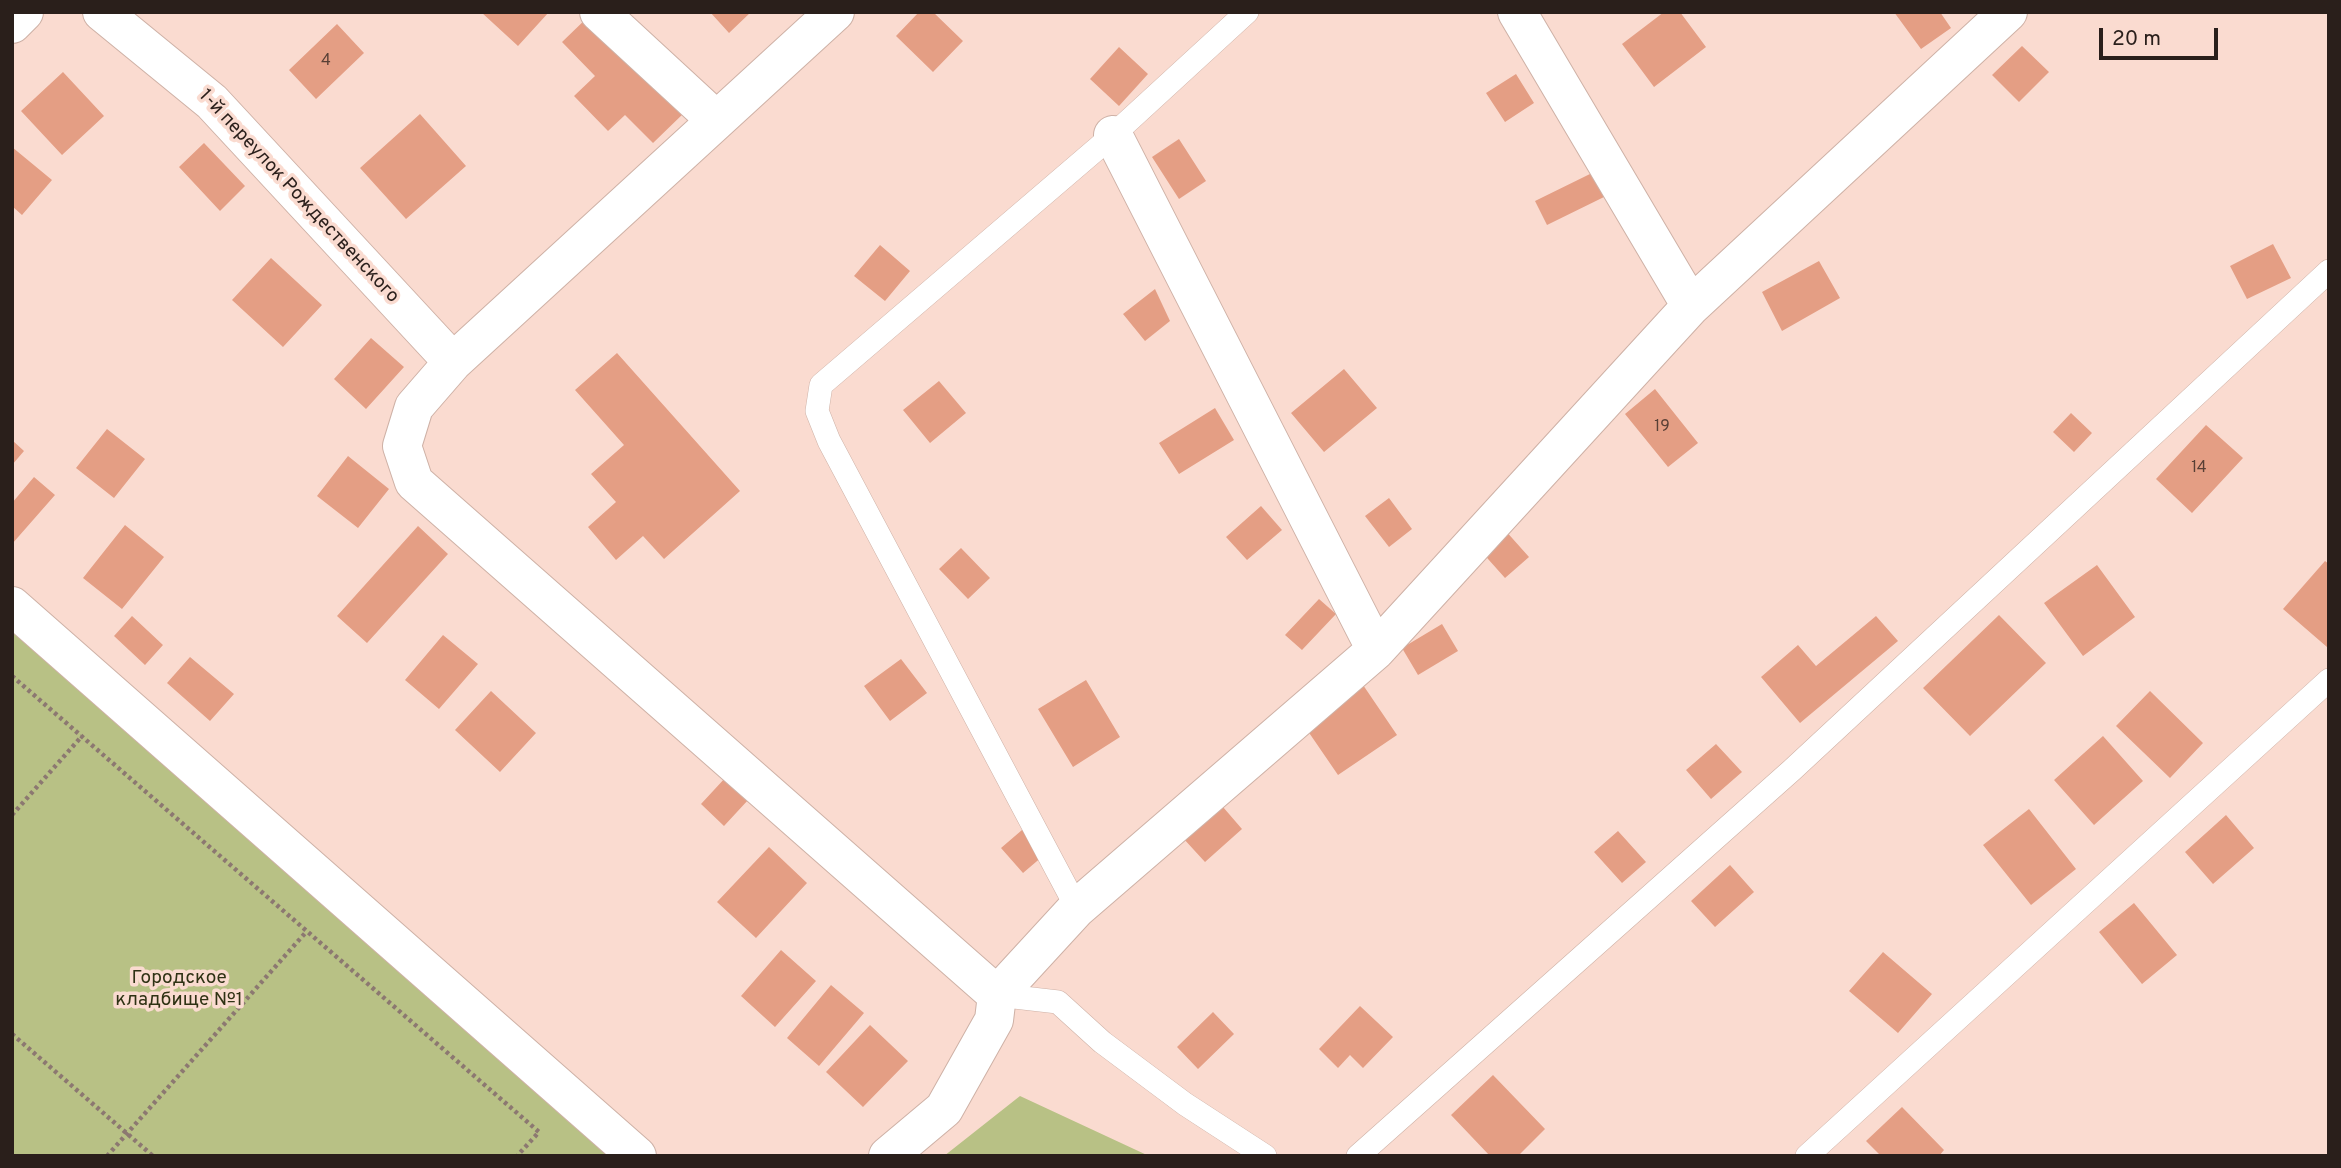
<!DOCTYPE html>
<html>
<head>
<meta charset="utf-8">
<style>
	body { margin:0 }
	#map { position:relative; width:2341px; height:1168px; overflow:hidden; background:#fadbd0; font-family:Overpass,sans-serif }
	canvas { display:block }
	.frame { position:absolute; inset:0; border:14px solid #2a1f1b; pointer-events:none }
	.scale { position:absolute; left:2099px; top:28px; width:119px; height:32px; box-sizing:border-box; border:4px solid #2a1f1b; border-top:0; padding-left:9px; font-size:21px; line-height:24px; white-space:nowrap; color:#2a1f1b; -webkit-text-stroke:5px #fadbd0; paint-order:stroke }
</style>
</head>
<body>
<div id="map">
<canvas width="2341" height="1168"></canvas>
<div class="frame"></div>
<div class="scale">20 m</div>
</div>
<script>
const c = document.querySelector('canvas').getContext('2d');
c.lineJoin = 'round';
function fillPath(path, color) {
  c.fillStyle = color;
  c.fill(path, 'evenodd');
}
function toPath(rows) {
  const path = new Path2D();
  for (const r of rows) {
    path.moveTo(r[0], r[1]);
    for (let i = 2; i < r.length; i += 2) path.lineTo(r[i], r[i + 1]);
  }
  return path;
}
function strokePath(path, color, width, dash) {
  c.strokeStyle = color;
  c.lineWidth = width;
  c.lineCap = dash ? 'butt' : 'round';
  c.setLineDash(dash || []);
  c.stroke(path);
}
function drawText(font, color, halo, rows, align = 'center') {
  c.font = font + ' Overpass,sans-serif';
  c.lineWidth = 7;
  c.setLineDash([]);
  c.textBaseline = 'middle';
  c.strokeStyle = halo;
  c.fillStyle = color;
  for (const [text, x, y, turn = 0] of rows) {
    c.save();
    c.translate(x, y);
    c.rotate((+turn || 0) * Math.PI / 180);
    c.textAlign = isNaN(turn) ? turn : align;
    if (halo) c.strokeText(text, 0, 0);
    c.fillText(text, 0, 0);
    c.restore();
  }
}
const green = toPath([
	[12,623,613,1156,12,1156],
	[1020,1096,1149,1156,944,1156]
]);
const building = toPath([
	[481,12,549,12,518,46],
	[710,12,751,12,729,33],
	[919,12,933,12,963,41,933,72,896,36],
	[1664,12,1680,12,1706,47,1654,87,1622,44],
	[1894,12,1940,12,1951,28,1921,49],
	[591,14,685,112,653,143,625,115,608,131,574,96,595,76,562,42],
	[337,24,364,53,316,99,289,70],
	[2022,46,2049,72,2019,102,1992,75],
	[1119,47,1148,74,1119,106,1090,79],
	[63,72,104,116,62,155,21,111],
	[1516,74,1534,103,1505,122,1486,93],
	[420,114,466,166,406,219,360,168],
	[1179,139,1206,181,1179,199,1152,157],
	[204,143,245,186,220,211,179,167],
	[12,147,52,180,22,215,12,206],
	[1592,173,1604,197,1547,225,1535,201],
	[2273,244,2291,278,2247,299,2230,266],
	[880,245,910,271,885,301,854,276],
	[271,258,322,305,283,347,232,300],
	[1819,261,1840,298,1782,331,1762,292],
	[1155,289,1170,321,1145,341,1123,314],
	[371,338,404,367,366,409,334,379],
	[617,353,740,491,664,559,643,536,616,560,588,527,616,502,591,474,624,445,575,390],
	[1344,369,1377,408,1324,452,1291,413],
	[939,381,966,413,930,443,903,410],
	[1655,389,1698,443,1668,467,1625,414],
	[1215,408,1234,440,1179,474,1159,443],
	[2071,413,2092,433,2074,452,2053,432],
	[2206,425,2243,458,2192,513,2156,479],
	[107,429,145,459,114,498,76,468],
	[12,440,24,451,12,465],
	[348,456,389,489,358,528,317,496],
	[34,477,55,495,12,544,12,503],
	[1389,498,1412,529,1389,547,1365,516],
	[1261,506,1282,530,1247,560,1226,537],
	[125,525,164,557,122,609,83,578],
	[418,526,448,554,367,643,337,616],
	[1504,529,1529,557,1505,578,1480,550],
	[961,548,990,578,968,599,939,569],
	[2325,561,2329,564,2327,647,2283,609],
	[2097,565,2135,617,2083,656,2044,603],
	[1319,599,1336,614,1302,650,1285,635],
	[1999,615,2046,663,1970,736,1923,688],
	[132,616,163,645,145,665,114,636],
	[1876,616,1898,641,1800,723,1761,677,1798,645,1816,666],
	[1442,624,1458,651,1418,675,1402,648],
	[443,635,478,664,439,709,405,680],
	[190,657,234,694,210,721,167,683],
	[901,659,927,693,890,721,864,686],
	[1086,680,1120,737,1073,767,1038,709],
	[1361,682,1397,735,1338,775,1301,721],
	[491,691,536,733,500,772,455,730],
	[2150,691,2203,743,2170,778,2116,726],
	[2103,736,2143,781,2094,825,2054,780],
	[1716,744,1742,772,1711,799,1686,770],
	[726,777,749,799,724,826,701,804],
	[1210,792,1242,829,1205,862,1172,826],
	[2029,809,2076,869,2031,905,1983,845],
	[2226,815,2254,848,2213,884,2185,852],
	[1029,824,1050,850,1023,873,1001,848],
	[1618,831,1646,862,1622,883,1594,852],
	[769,847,807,883,756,938,717,902],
	[1730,865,1754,892,1715,927,1691,901],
	[2134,903,2177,955,2142,984,2099,932],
	[781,950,816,981,775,1027,741,996],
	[1883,952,1932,994,1898,1033,1849,991],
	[831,985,864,1013,819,1066,787,1038],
	[1360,1006,1393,1037,1363,1068,1350,1055,1338,1068,1319,1049],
	[1213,1012,1234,1034,1198,1069,1177,1047],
	[870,1025,908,1061,863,1107,826,1072],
	[1493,1075,1545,1129,1518,1156,1490,1156,1451,1115],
	[1902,1107,1944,1150,1939,1156,1881,1156,1866,1141]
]);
const path = toPath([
	[12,676,539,1132,517,1156],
	[12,815,82,736],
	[12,1034,153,1156],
	[107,1156,307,931]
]);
const lane = toPath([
	[1077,908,829,441,817,411,821,385,1113,135,1247,12],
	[997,995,1058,1002,1102,1042,1185,1104,1265,1156],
	[1358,1156,1792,770,2329,271],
	[1807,1156,2329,680]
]);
const street = toPath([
	[102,12,212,102,453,362],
	[599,12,716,120],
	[835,12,453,362,414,407,402,446,414,482,997,995],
	[1517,12,1691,306],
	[12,24,24,12],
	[1113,135,1376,650],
	[12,606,637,1156],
	[888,1156,944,1109,994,1020,997,995,1077,908,1376,650,1691,306,2008,12]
]);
const numberNames = [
	["4",326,62],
	["19",1662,428],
	["14",2199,469]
];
const streetNames = [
	["1-й переулок Рождественского",298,197,47]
];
const parkNames = [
	["Городское",179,979],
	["кладбище №1",179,1001]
];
fillPath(green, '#b8c185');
fillPath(building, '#e49e84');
strokePath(lane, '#ceb1a6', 24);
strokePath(street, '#ceb1a6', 40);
strokePath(path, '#8c7871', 4.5, [3.5, 3.5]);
strokePath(lane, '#fff', 23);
strokePath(street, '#fff', 38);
drawText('16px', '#583f35', null, numberNames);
drawText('19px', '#2a1f1b', '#fadbd0', streetNames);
drawText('19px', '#2f3214', '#fadbd0', parkNames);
</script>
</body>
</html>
